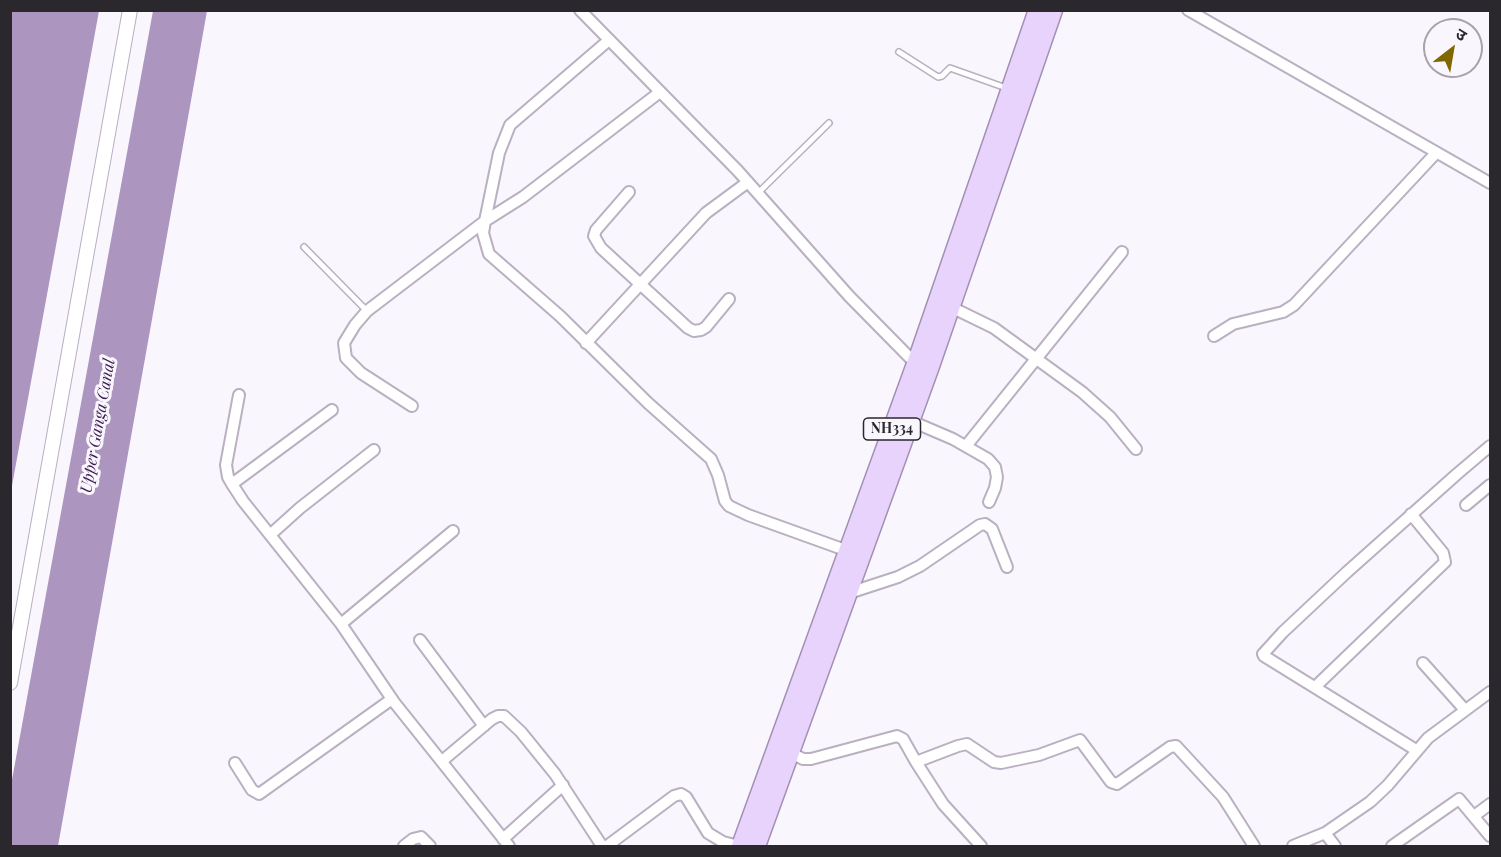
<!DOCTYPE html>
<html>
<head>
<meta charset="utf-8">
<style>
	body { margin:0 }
	#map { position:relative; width:1501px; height:857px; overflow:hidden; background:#faf6fd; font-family:"Playfair Display","Noto Sans Devanagari",serif }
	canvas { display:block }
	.frame { position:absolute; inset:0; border:12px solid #2a272d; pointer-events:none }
	.north { position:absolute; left:1423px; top:18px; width:60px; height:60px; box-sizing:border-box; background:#faf6fd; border:2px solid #a7a3aa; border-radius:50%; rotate:31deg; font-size:16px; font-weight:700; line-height:24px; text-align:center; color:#2a272d }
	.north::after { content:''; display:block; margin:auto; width:21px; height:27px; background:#816700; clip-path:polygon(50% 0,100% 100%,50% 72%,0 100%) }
</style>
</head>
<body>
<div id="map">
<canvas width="1501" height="857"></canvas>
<div class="frame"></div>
<div class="north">उ</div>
</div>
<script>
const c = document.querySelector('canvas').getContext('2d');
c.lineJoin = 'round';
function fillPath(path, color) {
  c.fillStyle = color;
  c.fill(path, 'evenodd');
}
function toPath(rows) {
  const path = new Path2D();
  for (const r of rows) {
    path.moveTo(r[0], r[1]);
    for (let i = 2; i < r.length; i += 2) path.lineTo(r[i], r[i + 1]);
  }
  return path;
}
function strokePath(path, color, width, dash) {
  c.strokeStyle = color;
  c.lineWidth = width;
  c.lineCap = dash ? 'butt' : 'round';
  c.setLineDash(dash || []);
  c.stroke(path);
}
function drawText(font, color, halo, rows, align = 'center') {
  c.font = font + ' "Playfair Display",serif';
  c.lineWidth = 6;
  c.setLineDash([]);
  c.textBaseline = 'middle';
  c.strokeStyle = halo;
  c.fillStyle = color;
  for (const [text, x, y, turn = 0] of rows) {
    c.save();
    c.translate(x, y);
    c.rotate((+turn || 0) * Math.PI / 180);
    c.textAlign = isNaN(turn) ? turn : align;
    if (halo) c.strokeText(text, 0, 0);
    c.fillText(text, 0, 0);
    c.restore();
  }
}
const water = toPath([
	[11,10,99,11,11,491,10,11],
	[153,11,207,11,58,846,11,846,11,785]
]);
const service = toPath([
	[899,52,938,77,942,76,950,68,1009,89],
	[758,193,829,123],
	[304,247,367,311]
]);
const minor = toPath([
	[580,10,738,171,849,296,916,364],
	[1188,10,1490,183],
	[609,40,510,125,499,153,485,221,483,233,489,254,560,316,648,403,711,459,718,475,725,501,729,506,748,515,848,551],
	[629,192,596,230,594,236,601,248,688,328,694,331,701,330,706,327,729,299],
	[951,307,994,328,1082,392,1110,417,1136,449],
	[1214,336,1233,324,1283,312,1294,305,1436,153],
	[586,343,706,213,748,182],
	[239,395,226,465,228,477,232,484,243,501,341,624,394,702,509,846],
	[412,406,361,373,346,358,344,343,355,325,367,311,485,221,523,197,660,92],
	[911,421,953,439,988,459,995,467,997,477,995,488,989,502],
	[966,446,1122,252],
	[232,484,332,410],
	[1466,505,1490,485],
	[270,535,300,508,374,450],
	[849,593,898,577,920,566,980,525,985,524,992,529,1007,567],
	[341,624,453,531],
	[420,640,484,726],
	[1423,663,1465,710],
	[1315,687,1445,562,1443,553,1411,514],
	[1416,750,1264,656,1263,654,1283,632,1347,572,1457,474,1490,446],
	[791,753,803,759,811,759,897,736,903,739,916,762,958,746,967,744,994,762,1001,763,1039,755,1080,740,1111,782,1117,784,1170,747,1176,746,1223,797,1254,846],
	[442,761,492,719,498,716,504,716,521,732,555,774,602,846],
	[916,762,943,804,981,846],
	[235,763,252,790,259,794,392,699],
	[1474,816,1490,804],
	[1325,833,1335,846],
	[503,839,563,785],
	[404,846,413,839,421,837,430,846],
	[607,846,674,796,681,794,686,797,708,833,723,842,739,846],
	[1293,846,1325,833,1370,802,1388,785,1428,738,1490,692],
	[1392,846,1459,799,1490,836]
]);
const tertiary = toPath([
	[10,683,130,10]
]);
const trunk = toPath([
	[741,846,916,364,1038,10],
	[756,846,929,369,1053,10]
]);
const shields = [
	[892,429,57]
];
const shieldNames = [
	["NH334",892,429]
];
const waterNames = [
	["Upper Ganga Canal",98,426,-80]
];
fillPath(water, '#ac96c0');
strokePath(service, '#b9b0c1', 8);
strokePath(minor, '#b9b0c1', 14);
strokePath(tertiary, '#b9b0c1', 16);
strokePath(trunk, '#a290b4', 21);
strokePath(service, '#fff', 5);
strokePath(minor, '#fff', 10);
strokePath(tertiary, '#fff', 14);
strokePath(trunk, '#e8d3fc', 18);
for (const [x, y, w] of shields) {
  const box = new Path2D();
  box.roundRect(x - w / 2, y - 11, w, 22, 4.5);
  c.fillStyle = '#faf6fd';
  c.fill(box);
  strokePath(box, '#2a272d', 1.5);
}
drawText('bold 14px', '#2a272d', null, shieldNames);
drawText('italic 16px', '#391b4f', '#faf6fd', waterNames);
</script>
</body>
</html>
